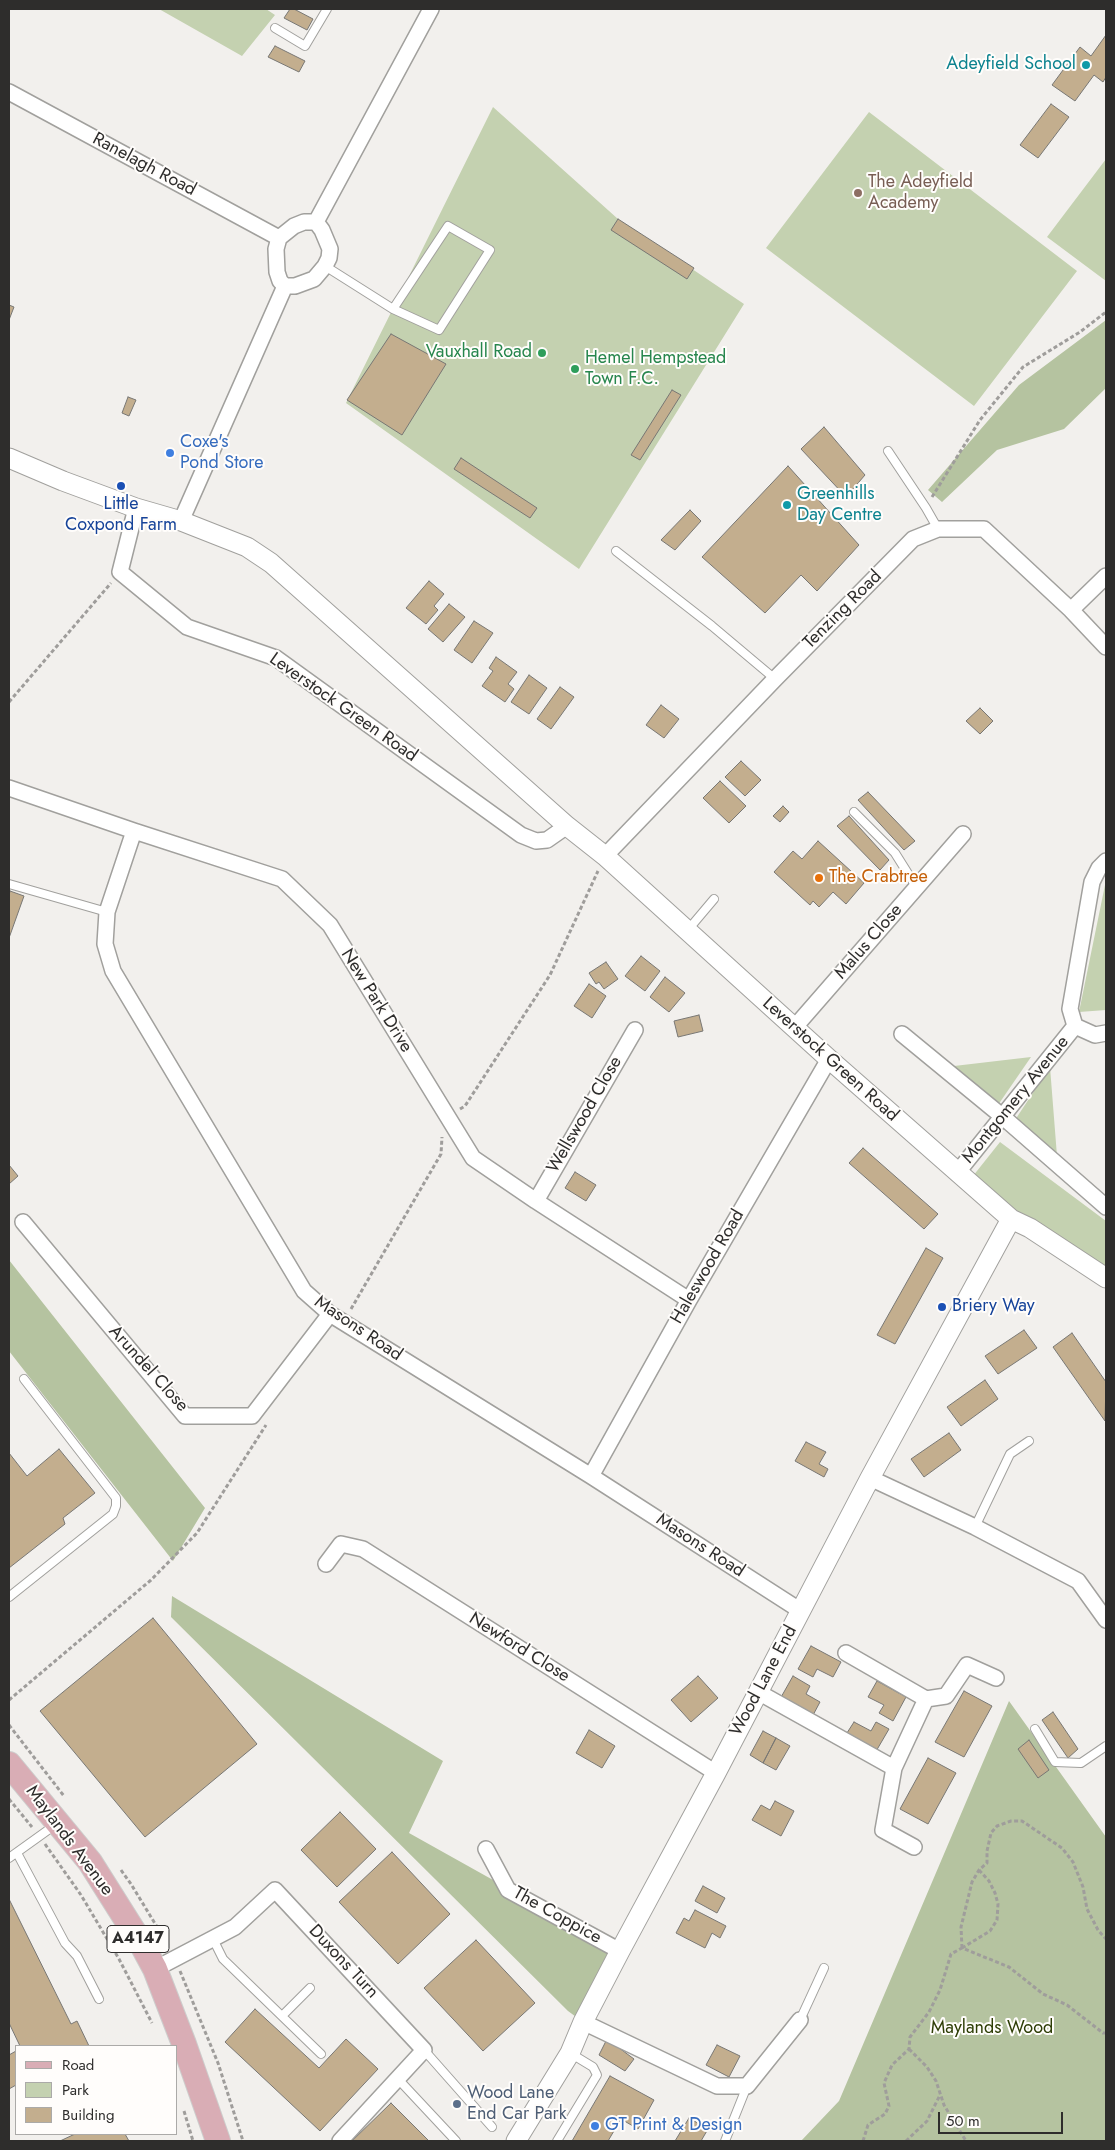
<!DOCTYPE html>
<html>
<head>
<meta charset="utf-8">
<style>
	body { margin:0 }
	#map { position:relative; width:1115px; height:2150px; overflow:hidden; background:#f2f0ed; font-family:Jost,sans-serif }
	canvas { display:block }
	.frame { position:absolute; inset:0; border:10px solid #2e2d2c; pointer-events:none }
	.legend { position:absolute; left:15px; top:2045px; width:162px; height:90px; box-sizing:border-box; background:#fffdfb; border:1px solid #abaaa8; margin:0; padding:6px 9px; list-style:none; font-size:15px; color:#2e2d2c }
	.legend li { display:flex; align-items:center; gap:10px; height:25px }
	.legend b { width:25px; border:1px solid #abaaa8 }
	.scale { position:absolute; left:938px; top:2112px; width:125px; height:22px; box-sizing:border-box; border:2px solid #2e2d2c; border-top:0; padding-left:6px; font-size:15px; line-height:18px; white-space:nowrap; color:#2e2d2c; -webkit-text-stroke:4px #fffdfb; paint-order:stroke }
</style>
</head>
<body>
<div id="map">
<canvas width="1115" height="2150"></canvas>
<div class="frame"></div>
<ul class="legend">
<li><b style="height:6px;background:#d9adb5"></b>Road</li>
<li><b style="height:14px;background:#c4d1b0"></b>Park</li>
<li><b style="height:14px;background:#c3ae8e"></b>Building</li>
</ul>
<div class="scale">50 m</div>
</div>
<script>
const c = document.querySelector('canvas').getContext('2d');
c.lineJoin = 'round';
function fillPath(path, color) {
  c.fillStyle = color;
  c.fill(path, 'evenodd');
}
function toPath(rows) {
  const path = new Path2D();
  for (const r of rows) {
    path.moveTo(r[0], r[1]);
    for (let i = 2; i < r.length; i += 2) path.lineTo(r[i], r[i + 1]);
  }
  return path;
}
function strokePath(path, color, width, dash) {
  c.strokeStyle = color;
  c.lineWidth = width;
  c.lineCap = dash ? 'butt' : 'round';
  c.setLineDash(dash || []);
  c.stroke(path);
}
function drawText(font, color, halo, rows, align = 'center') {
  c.font = font + ' Jost,sans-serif';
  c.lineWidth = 4;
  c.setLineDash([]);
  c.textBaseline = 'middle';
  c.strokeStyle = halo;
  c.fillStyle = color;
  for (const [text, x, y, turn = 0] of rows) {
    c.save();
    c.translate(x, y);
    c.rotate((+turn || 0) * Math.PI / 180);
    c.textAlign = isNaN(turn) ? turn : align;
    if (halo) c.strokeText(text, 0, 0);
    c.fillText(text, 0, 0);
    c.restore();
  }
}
const green = toPath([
	[159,9,266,9,275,15,242,56],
	[493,107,618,219,744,304,579,569,346,403],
	[869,112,1077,271,974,406,766,248],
	[1106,159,1106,281,1047,237],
	[1106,882,1106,1010,1079,1012,1105,885],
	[1031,1057,998,1105,954,1066],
	[1050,1067,1057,1156,1015,1120],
	[1000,1142,1106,1221,1106,1269,1011,1212,973,1176]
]);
const forest = toPath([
	[1106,320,1106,388,1064,429,997,450,942,502,928,490,1019,385],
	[9,1260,205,1508,173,1561,9,1351],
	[172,1596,443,1761,409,1833,620,1951,583,2022,568,2011,171,1617],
	[1009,1701,1106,1837,1106,2141,801,2141,839,2101]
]);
const building = toPath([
	[290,9,294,9,313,19,307,30,284,18,290,9],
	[1106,35,1106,77,1103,82,1094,75,1075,101,1052,85,1080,47,1091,56,1106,35],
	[275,46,305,61,299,72,268,57,275,46],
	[1051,104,1069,117,1038,158,1020,145,1051,104],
	[618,219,694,268,687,279,611,230,618,219],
	[9,305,14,307,9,320,9,305],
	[391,334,446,364,402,435,347,400,391,334],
	[672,390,681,395,640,460,631,455,672,390],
	[128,397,136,400,129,416,122,413,128,397],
	[824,427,865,475,846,497,801,449,824,427],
	[461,458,537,508,530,518,454,469,461,458],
	[788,466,859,545,817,591,801,575,765,613,702,557,788,466],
	[690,510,701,521,675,550,661,540,690,510],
	[429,581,444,594,434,606,438,610,426,624,406,608,429,581],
	[449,604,465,617,443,642,428,629,449,604],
	[474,621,493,633,472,663,454,650,474,621],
	[496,657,517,672,508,684,514,689,505,702,482,686,493,671,489,668,496,657],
	[529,675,547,688,529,714,511,702,529,675],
	[560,687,574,697,551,729,537,719,560,687],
	[661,705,679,719,664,738,646,725,661,705],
	[980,708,993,721,980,734,966,721,980,708],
	[741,761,761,780,745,796,725,777,741,761],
	[720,781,746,806,729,823,703,798,720,781],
	[868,792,915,841,904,850,858,800,868,792],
	[783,806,789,812,780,822,773,816,783,806],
	[849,816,889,860,880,870,837,826,849,816],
	[818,841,864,883,846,904,833,892,819,907,813,901,810,905,774,872,793,851,802,859,818,841],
	[10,891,24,896,9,938,9,896,10,891],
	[641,956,660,971,645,991,625,976,641,956],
	[606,962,618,979,604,989,599,982,596,984,589,973,606,962],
	[665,977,685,993,669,1012,650,997,665,977],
	[589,984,606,996,592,1018,574,1006,589,984],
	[699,1015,703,1031,678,1037,674,1021,699,1015],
	[863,1148,938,1214,924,1229,849,1163,863,1148],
	[9,1165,18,1176,9,1184,9,1165],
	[575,1172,596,1185,586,1201,565,1188,575,1172],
	[926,1248,943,1258,895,1344,877,1335,926,1248],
	[1024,1330,1037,1348,998,1374,985,1356,1024,1330],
	[1072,1333,1106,1382,1105,1421,1053,1347,1072,1333],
	[985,1380,998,1399,961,1426,947,1407,985,1380],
	[949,1433,961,1450,924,1477,911,1459,949,1433],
	[806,1442,826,1452,819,1464,828,1469,824,1477,795,1461,806,1442],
	[59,1449,95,1493,63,1518,65,1524,9,1568,9,1453,27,1476,59,1449],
	[153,1618,257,1744,145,1837,40,1711,153,1618],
	[811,1646,841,1662,833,1677,817,1669,813,1677,798,1669,811,1646],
	[698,1676,718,1698,691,1722,671,1700,698,1676],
	[793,1676,810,1686,806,1694,820,1702,812,1717,780,1699,793,1676],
	[877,1681,906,1697,893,1721,879,1713,884,1705,868,1697,877,1681],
	[964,1691,992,1706,964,1757,935,1742,964,1691],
	[1053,1712,1078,1749,1068,1758,1042,1720,1053,1712],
	[854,1722,871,1731,876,1722,889,1729,875,1753,845,1736,854,1722],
	[589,1730,615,1746,602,1768,576,1753,589,1730],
	[763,1731,776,1738,763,1763,750,1755,763,1731],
	[776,1738,790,1746,776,1770,763,1763,776,1738],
	[1029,1740,1049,1770,1038,1778,1018,1749,1029,1740],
	[928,1758,956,1773,928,1824,900,1809,928,1758],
	[775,1801,794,1811,781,1836,752,1820,761,1805,770,1810,775,1801],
	[340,1812,376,1849,337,1887,301,1850,340,1812],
	[392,1852,450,1914,398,1964,339,1902,392,1852],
	[703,1886,725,1898,717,1913,695,1901,703,1886],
	[9,1899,71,2024,77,2021,89,2046,20,2046,9,2023,9,1899],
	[695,1910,726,1926,720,1938,712,1933,705,1948,676,1933,684,1918,689,1921,695,1910],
	[476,1940,535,2003,483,2051,424,1988,476,1940],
	[255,2009,319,2068,346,2039,378,2069,320,2131,225,2042,255,2009],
	[607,2039,634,2059,625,2071,599,2055,607,2039],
	[717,2045,740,2056,729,2077,706,2065,717,2045],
	[16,2051,16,2085,9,2089,9,2055,16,2051],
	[610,2076,654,2100,638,2129,621,2119,608,2141,572,2141,610,2076],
	[391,2103,429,2141,352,2141,391,2103],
	[689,2118,708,2129,701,2141,675,2141,689,2118],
	[75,2134,125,2134,129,2141,60,2141,75,2134]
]);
const path = toPath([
	[932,497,980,420,1023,367,1080,332,1106,312],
	[9,702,111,583],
	[460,1109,465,1106,550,975,598,871],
	[351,1309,441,1154,442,1137],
	[9,1700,151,1580,197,1533,266,1425],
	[9,1725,64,1796],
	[9,1799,32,1827],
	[45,1844,81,1895,119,1959,152,2023],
	[121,1870,131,1884,168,1945],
	[962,1948,961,1927,972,1882,979,1870,987,1863,987,1851,991,1833,997,1826,1011,1821,1022,1821,1062,1848,1073,1862,1083,1887,1087,1909,1098,1930,1106,1939],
	[962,1948,990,1931,997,1920,998,1904,995,1893,989,1881,979,1870],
	[180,1971,218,2063,243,2141],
	[909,2049,927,2067,936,2081,944,2105,966,2141],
	[184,2111,193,2141],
	[863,2141,868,2125,885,2114,889,2106,884,2083,892,2065,909,2049,910,2037,929,2012,940,1990,951,1954,962,1948,1009,1967,1043,1994,1067,2005,1103,2033,1106,2033],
	[906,2141,927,2121,940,2095]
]);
const service = toPath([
	[275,28,305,46,327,9],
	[325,266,393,309,439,330,490,250,448,226,393,309],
	[888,451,926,508,938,529],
	[616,551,712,626,775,679],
	[854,812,895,853,917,888],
	[9,884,107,912],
	[687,931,714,899],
	[975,1527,1010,1454,1029,1441],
	[9,1597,113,1514,116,1506,116,1498,24,1379],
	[1035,1729,1055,1762,1081,1763,1106,1746],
	[17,1853,65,1943,77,1956,99,1999],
	[9,1858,55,1825],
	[213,1939,223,1959,321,2054],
	[283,2015,310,1988],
	[800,2020,824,1968],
	[424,2050,492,2127],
	[398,2079,456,2141],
	[557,2141,597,2075,593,2067,570,2053],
	[725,2141,747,2086]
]);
const minor = toPath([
	[9,92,279,238],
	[304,222,316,222,322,230,330,249,329,258,325,266,314,279,295,286,285,286,280,281,277,272,276,249,279,238,294,226,304,222],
	[316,222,431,9],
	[136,508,120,572,187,627,276,658,521,835,536,841,547,840,567,826],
	[181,521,285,286],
	[1071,610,1106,576],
	[9,788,134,831,282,879,330,925,473,1158,536,1201,689,1300],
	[134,831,107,912,105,944,113,971,304,1291,330,1314,591,1476,801,1611],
	[605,856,775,679,913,539,938,529,984,529,1071,610,1106,647],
	[1106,861,1099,868,1092,882,1070,1009,1075,1026,1095,1035,1106,1033],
	[794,1028,963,834],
	[902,1034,1003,1117,1106,1207],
	[957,1173,1075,1026],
	[536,1201,635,1030],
	[23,1222,185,1416,252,1416,330,1314],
	[591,1476,689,1300,829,1059],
	[870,1478,975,1527,1078,1581,1106,1620],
	[326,1564,341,1544,363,1549,716,1773],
	[758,1692,894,1768,926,1699,846,1653],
	[926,1699,946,1696,967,1665,996,1678],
	[894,1768,883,1830,914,1847],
	[486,1849,508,1890,620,1951],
	[155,1969,235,1927,275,1890,424,2050,340,2141],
	[583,2022,717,2086,747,2086,800,2020]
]);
const tertiary = toPath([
	[9,458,63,481,136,508,181,521,247,547,271,563,567,826,605,856,829,1059,1011,1219,1030,1228,1106,1278],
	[516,2141,570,2053,583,2022,620,1951,716,1773,870,1478,1011,1219]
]);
const primary = toPath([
	[9,1764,90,1862,141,1943,155,1969,184,2044,218,2141]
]);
const markers = [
	[1086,65,5,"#0f9aa8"],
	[858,193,5,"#8d6e63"],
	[542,353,5,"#2e9e5b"],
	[575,369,5,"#2e9e5b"],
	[170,453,5,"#3f7fe0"],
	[121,486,5,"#1a4fb4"],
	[787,505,5,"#0f9aa8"],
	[819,878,5,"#e8710a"],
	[942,1307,5,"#1a4fb4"],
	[457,2104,5,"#5c6f8a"],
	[595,2126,5,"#3f7fe0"]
];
const shields = [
	[138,1939,62]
];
const shieldNames = [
	["A4147",138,1939]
];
const cultureNames = [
	["Adeyfield School",1076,65],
	["Greenhills",797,495,"left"],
	["Day Centre",797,516,"left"]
];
const streetNames = [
	["Ranelagh Road",144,165,28],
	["Tenzing Road",843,610,-45],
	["Leverstock Green Road",343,708,35],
	["Malus Close",869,942,-49],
	["New Park Drive",376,1001,58],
	["Leverstock Green Road",830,1060,42],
	["Montgomery Avenue",1016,1100,-51],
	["Wellswood Close",585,1115,-60],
	["Haleswood Road",708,1267,-60],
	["Masons Road",358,1329,34],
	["Arundel Close",148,1369,48],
	["Masons Road",700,1546,33],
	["Newford Close",519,1648,32],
	["Wood Lane End",764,1681,-62],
	["Maylands Avenue",69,1841,53],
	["The Coppice",557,1916,29],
	["Duxons Turn",343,1962,47]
];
const educationNames = [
	["The Adeyfield",868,183],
	["Academy",868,204]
];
const leisureNames = [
	["Vauxhall Road",532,353],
	["Hemel Hempstead",585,359,"left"],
	["Town F.C.",585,380,"left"]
];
const shopNames = [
	["Coxe's",180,443],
	["Pond Store",180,464],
	["GT Print & Design",605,2126]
];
const transitNames = [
	["Little",121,505],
	["Coxpond Farm",121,526],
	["Briery Way",952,1307,"left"]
];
const foodNames = [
	["The Crabtree",829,878]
];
const parkNames = [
	["Maylands Wood",992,2029]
];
const serviceNames = [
	["Wood Lane",467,2094],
	["End Car Park",467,2115]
];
fillPath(green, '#c4d1b0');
fillPath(forest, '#b5c3a0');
fillPath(building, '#c3ae8e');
strokePath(building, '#787774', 1);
strokePath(service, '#a1a09d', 10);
strokePath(minor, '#a1a09d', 18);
strokePath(tertiary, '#a1a09d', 21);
strokePath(primary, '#cdcdcc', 26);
strokePath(path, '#9f9d9b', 3, [4, 2.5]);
strokePath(service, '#fff', 8);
strokePath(minor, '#fff', 15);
strokePath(tertiary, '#fff', 19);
strokePath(primary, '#d9adb5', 24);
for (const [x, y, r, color] of markers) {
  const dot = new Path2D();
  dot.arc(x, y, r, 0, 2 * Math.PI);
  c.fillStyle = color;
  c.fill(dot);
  strokePath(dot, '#fffdfb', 2);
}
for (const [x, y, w] of shields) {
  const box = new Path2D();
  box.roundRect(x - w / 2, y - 13.5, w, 27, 4);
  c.fillStyle = '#fffdfb';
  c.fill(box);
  strokePath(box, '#2e2d2c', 1);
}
drawText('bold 16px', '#2e2d2c', null, shieldNames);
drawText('18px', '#0d838f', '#fffdfb', cultureNames, 'right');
drawText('18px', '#2e2d2c', '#fffdfb', streetNames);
drawText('18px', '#785e54', '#fffdfb', educationNames, 'left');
drawText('18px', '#27864d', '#fffdfb', leisureNames, 'right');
drawText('18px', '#366cbe', '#fffdfb', shopNames, 'left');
drawText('18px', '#164399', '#fffdfb', transitNames);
drawText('18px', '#c56008', '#fffdfb', foodNames, 'left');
drawText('18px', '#2e3e06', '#fffdfb', parkNames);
drawText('18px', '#4e5e75', '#fffdfb', serviceNames, 'left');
</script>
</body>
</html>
